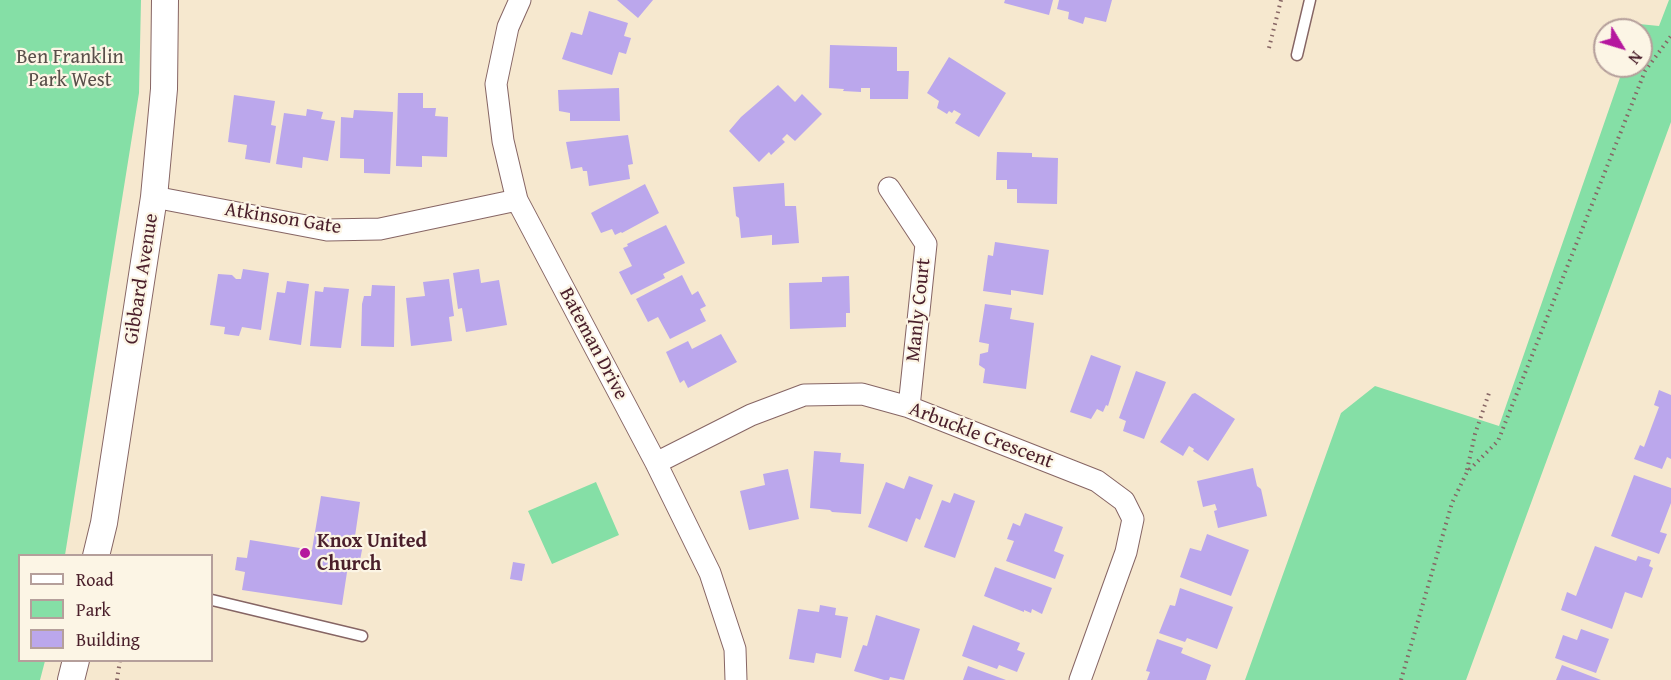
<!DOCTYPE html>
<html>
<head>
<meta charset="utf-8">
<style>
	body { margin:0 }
	#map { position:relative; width:1671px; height:680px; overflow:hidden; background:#f6e8cf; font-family:"Gentium Book Plus",serif }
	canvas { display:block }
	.legend { position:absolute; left:18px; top:554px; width:195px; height:108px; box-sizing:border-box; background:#fcf5e5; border:2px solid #b59f9b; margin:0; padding:8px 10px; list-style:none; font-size:18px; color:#4a1f2b }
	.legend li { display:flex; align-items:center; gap:12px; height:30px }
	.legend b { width:30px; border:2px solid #b59f9b }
	.north { position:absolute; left:1593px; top:18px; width:60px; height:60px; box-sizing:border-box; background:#fcf5e5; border:2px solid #b59f9b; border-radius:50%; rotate:128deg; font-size:16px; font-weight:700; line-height:24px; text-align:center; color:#4a1f2b }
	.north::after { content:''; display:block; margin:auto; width:21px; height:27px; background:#b5179e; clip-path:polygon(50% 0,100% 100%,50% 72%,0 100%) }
</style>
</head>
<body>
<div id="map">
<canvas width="1671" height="680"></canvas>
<ul class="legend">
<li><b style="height:8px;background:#fff"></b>Road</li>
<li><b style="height:16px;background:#85dfa6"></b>Park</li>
<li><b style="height:16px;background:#bba7ec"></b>Building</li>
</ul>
<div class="north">N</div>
</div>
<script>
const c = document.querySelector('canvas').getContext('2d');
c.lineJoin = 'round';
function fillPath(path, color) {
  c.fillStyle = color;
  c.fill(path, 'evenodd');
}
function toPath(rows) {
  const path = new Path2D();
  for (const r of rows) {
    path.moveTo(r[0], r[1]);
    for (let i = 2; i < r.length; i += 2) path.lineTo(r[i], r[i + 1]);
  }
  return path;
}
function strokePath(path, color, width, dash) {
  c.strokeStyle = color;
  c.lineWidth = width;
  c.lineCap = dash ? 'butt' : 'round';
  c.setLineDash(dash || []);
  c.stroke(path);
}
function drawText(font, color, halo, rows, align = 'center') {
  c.font = font + ' "Gentium Book Plus",serif';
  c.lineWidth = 4.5;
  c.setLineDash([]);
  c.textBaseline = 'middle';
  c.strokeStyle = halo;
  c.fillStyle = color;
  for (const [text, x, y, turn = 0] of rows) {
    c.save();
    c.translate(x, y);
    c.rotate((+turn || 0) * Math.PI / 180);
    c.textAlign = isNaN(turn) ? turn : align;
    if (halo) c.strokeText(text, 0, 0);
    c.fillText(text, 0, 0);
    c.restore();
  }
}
const green = toPath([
	[0,0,141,0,139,93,65,555,20,556,20,660,45,661,40,680,0,680],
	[1669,0,1671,0,1671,122,1466,680,1245,680,1341,413,1375,386,1499,426,1624,66,1641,66,1641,30,1637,30,1639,24,1659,26],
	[596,482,619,535,552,564,528,511]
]);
const building = toPath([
	[617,0,653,0,638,18],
	[1005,0,1053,0,1049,15,1004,3],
	[1059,0,1112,0,1106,22,1085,17,1083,24,1068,19,1069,12,1057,9],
	[589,11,628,23,624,36,631,38,626,54,619,52,612,75,562,59,571,32,582,35],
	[830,45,897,47,897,71,909,71,908,99,870,99,870,88,861,88,861,92,843,91,844,89,829,88],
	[949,57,1006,93,979,137,955,123,961,114,954,110,952,113,949,111,947,114,937,108,939,101,927,93],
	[778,85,795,102,802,94,822,114,795,141,787,134,782,139,785,142,771,155,769,152,759,162,729,131,741,117],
	[619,88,620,121,570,121,570,113,559,111,558,90],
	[398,93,423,93,423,108,436,108,435,116,448,117,447,157,422,156,422,167,396,166],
	[234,95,275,101,271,125,276,126,270,163,245,159,247,145,228,142],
	[307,109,323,112,321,119,335,121,328,161,303,157,302,168,276,164,284,113,306,116],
	[354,110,393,112,390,174,364,173,364,159,340,158,341,117,353,118],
	[628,135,633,164,628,165,630,179,589,186,587,171,583,171,582,167,571,169,566,142],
	[997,152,1032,153,1032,157,1058,158,1057,204,1017,203,1017,189,1007,189,1007,180,996,180],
	[784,183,785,206,796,206,799,243,772,245,772,235,741,238,739,218,736,216,733,187],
	[645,184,659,213,622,233,621,232,615,235,612,229,601,233,591,213],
	[666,225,685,263,663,274,665,278,631,295,619,272,632,266,623,248,628,246,627,244],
	[995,242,1049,250,1043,295,1011,290,1011,295,983,291,988,255,993,256],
	[243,269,269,273,261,330,242,327,239,336,224,334,225,327,210,325,218,274,232,275,236,279,241,279],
	[479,269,481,283,499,280,507,325,466,332,462,308,458,309,453,273],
	[682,275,692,295,698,291,706,306,700,309,706,321,670,339,658,317,648,322,636,299],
	[849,276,850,313,846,313,846,327,790,329,789,283,822,282,822,277],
	[449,279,454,316,449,317,452,341,411,346,406,298,425,296,423,282],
	[287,281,309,284,301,345,269,340,277,292,285,293],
	[372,285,395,286,394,347,361,346,362,304,364,296,371,296],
	[324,287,349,289,341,348,310,346,315,291,323,292],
	[985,304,1012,308,1010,319,1034,323,1026,389,983,383,985,369,979,365,980,354,988,352,989,344,979,342],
	[721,334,737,362,688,388,684,380,680,383,666,352,688,341,692,349],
	[1091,355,1121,366,1108,406,1106,405,1103,412,1097,409,1091,419,1070,412],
	[1136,371,1166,382,1144,439,1123,431,1126,421,1119,418],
	[1659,390,1671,395,1671,459,1667,457,1662,469,1634,459,1640,445,1644,447,1659,407,1654,405],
	[1195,393,1235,419,1208,461,1193,451,1194,449,1189,446,1183,456,1160,442,1192,394],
	[814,451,841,453,840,462,864,464,861,514,832,512,830,510,810,508],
	[1253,468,1257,486,1261,489,1267,516,1218,528,1214,511,1217,510,1215,504,1203,507,1197,481],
	[788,469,799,519,749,530,740,491,765,485,763,474],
	[1634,475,1671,488,1671,503,1660,532,1667,534,1659,554,1611,536],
	[909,476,933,485,920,520,916,518,907,542,868,527,886,482,904,489],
	[954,493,975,501,955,558,924,547,942,500,950,503],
	[321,496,360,502,354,543,363,545,360,560,349,559,342,605,242,590,245,572,235,570,237,557,247,558,250,540,312,550],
	[1025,513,1063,527,1054,551,1064,555,1055,579,1006,561,1014,541,1007,539,1013,523,1020,526],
	[1207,534,1249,550,1231,596,1180,577,1190,548,1201,551],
	[1595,546,1636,561,1638,556,1651,560,1649,566,1653,568,1642,598,1625,592,1612,629,1561,610,1567,592,1576,596],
	[513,562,525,564,522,581,510,579],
	[995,567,1052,588,1042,614,1032,609,1031,613,1024,610,1024,612,984,596],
	[1180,588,1233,607,1217,649,1187,638,1185,642,1159,633,1170,605,1175,606],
	[820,605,836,608,835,615,848,617,841,658,816,653,814,663,789,659,798,609,819,612],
	[876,615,920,629,904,680,890,677,889,680,884,680,854,671,863,645,867,646],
	[973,625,1020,643,1017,650,1025,653,1017,672,999,665,997,669,962,656],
	[1581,629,1609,639,1596,673,1555,658,1563,635,1577,640],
	[1157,639,1183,648,1181,653,1211,665,1206,680,1147,680,1150,672,1146,671],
	[1562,665,1601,680,1556,680],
	[968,666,1006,680,963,680]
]);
const path = toPath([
	[1269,48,1281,0],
	[1467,470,1475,434,1489,393],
	[117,680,120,660],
	[1401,680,1452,503,1467,472,1498,441,1645,71,1671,36]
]);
const service = toPath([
	[1297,55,1310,0],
	[212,600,362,636]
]);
const minor = toPath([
	[520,0,508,27,496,84,503,141,517,200,656,463,710,573,735,649,736,680],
	[889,188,926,244,909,407],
	[154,197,327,230,380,229,517,200],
	[656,463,751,415,804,395,862,394,909,407,1097,481,1124,501,1133,519,1126,552,1080,680]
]);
const tertiary = toPath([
	[96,556,104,523,154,197,164,89,165,0],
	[71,680,76,660]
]);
const markers = [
	[305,553,6,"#b5179e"]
];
const parkNames = [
	["Ben Franklin",70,58],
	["Park West",70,81]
];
const streetNames = [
	["Atkinson Gate",283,219,9],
	["Gibbard Avenue",142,279,-81],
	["Manly Court",919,310,-84],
	["Bateman Drive",593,344,62],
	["Arbuckle Crescent",981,436,21]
];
const poiNames = [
	["Knox United",317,542],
	["Church",317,565]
];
fillPath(green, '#85dfa6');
fillPath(building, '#bba7ec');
strokePath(service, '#866564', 13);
strokePath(minor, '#866564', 23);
strokePath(tertiary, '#866564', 28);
strokePath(path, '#866564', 4, [1.5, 4.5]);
strokePath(service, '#fff', 10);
strokePath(minor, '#fff', 21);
strokePath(tertiary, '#fff', 26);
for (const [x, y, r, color] of markers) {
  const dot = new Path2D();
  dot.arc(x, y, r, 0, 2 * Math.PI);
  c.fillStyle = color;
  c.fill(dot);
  strokePath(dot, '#fcf5e5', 2);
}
drawText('20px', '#594f4a', '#fcf5e5', parkNames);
drawText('20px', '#4a1f2b', '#fcf5e5', streetNames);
drawText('bold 20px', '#4a1f2b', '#fcf5e5', poiNames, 'left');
</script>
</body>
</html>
